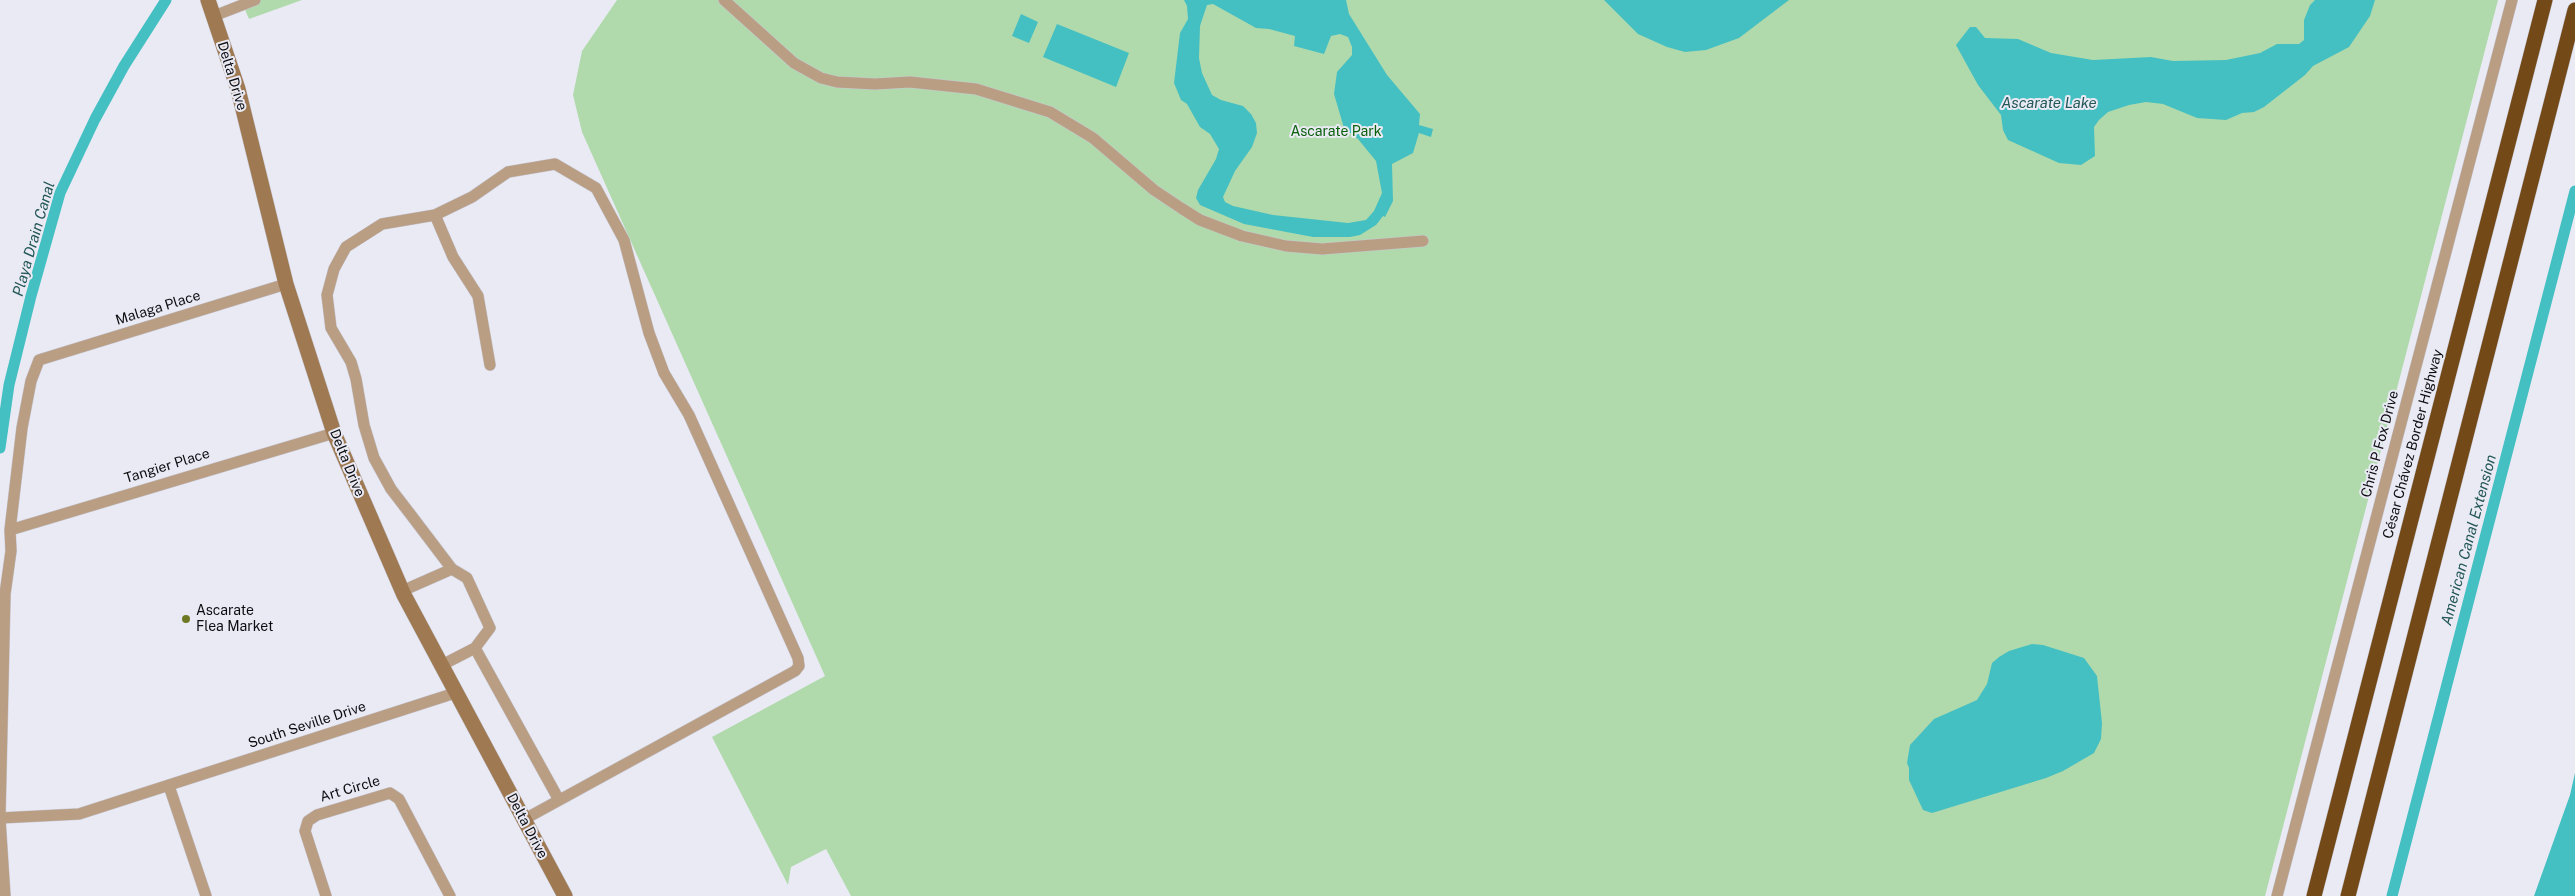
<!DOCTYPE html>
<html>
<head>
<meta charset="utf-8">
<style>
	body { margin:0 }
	canvas { display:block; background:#eaeaf5 }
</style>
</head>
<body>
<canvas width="2575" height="896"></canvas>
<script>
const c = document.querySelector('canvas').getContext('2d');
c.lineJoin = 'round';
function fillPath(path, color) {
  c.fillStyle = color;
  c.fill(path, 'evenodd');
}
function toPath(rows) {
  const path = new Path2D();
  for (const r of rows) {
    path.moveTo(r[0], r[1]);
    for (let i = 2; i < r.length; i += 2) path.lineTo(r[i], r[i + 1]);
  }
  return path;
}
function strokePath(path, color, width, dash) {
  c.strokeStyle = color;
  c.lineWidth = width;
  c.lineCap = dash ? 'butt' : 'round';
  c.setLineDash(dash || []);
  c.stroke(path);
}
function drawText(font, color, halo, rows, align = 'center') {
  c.font = font + ' "Public Sans",sans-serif';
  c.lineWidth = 4;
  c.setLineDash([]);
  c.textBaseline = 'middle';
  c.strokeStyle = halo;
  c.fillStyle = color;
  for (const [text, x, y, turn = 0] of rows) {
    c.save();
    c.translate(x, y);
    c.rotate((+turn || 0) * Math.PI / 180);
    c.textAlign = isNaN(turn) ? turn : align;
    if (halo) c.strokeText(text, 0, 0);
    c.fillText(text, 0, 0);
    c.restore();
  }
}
const green = toPath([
	[241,0,302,0,249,19],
	[617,0,2498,0,2265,896,851,896,826,849,791,867,788,885,712,737,825,676,582,132,573,95,582,51]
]);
const water = toPath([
	[1184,0,1346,0,1349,14,1387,75,1420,114,1419,125,1433,129,1431,137,1419,133,1413,153,1392,164,1393,201,1385,217,1383,216,1376,225,1360,235,1350,237,1313,237,1244,224,1200,205,1196,198,1198,190,1216,159,1219,149,1210,134,1200,127,1187,104,1181,100,1174,83,1180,33,1188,19,1187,6],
	[1213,4,1256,28,1269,29,1295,36,1294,46,1324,54,1331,36,1340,34,1348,37,1352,47,1352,55,1337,72,1334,94,1344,128,1358,139,1376,161,1382,193,1374,211,1366,220,1348,223,1273,215,1233,206,1225,202,1223,197,1235,171,1252,147,1257,133,1256,123,1251,114,1243,106,1221,100,1212,95,1202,73,1199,58,1200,26,1207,5],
	[1604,0,1789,0,1739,38,1706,50,1685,52,1667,47,1638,34],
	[2315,0,2375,0,2370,16,2349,47,2313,66,2305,75,2264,107,2254,112,2242,113,2226,120,2197,118,2163,104,2146,102,2129,105,2108,112,2099,120,2094,127,2095,156,2081,165,2059,163,2008,140,2003,130,2001,115,1978,85,1956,45,1970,27,1976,27,1985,38,2018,39,2051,53,2093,60,2151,57,2173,61,2226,60,2260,53,2277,44,2299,44,2304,40,2304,20,2310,5],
	[1021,14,1038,22,1029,43,1012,36],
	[1057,24,1129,53,1116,87,1043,57],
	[2032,644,2043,645,2084,658,2097,676,2102,723,2101,739,2094,753,2063,771,2046,778,1932,813,1923,810,1909,780,1909,768,1907,763,1910,745,1934,719,1977,700,1987,684,1992,663,1999,657,2009,651],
	[2575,773,2575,896,2534,896,2570,795]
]);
const canal = toPath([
	[0,448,9,385,31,296,60,193,95,119,124,66,166,0],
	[2392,896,2575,191]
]);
const minor = toPath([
	[724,0,794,63,821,78,837,82,875,84,910,82,976,89,1050,112,1093,138,1154,190,1181,208,1200,220,1242,236,1286,246,1322,249,1423,241],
	[214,16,255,0],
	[435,215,453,257,478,296,490,365],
	[10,530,334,433],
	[402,591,452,569],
	[475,648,559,800],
	[440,666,475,648,490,628,467,578,452,569,411,515,391,489,374,458,364,425,356,379,351,362,331,328,327,295,334,269,346,247,382,224,435,215,472,197,508,172,555,164,596,188,624,240,649,333,664,373,689,415,798,658,799,666,795,671,523,820],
	[169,786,206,896],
	[0,816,5,594,11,551,10,530,22,428,31,381,39,360,286,284],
	[0,818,79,814,455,693],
	[0,819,5,896],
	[326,896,305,831,308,821,317,815,390,793,399,799,450,896],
	[2277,896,2512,0]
]);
const secondary = toPath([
	[208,0,238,89,286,284,334,433,404,595,565,896]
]);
const motorway = toPath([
	[2314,896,2545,0],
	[2348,896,2575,10]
]);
const markers = [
	[186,619,5,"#6f7923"]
];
const streetNames = [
	["Delta Drive",232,76,73],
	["Malaga Place",158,308,-17],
	["Chris P Fox Drive",2380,444,-75],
	["César Chávez Border Highway",2413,444,-75],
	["Delta Drive",347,463,68],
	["Tangier Place",167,466,-17],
	["South Seville Drive",307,725,-18],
	["Art Circle",350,789,-16],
	["Delta Drive",527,826,62]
];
const parkNames = [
	["Ascarate Park",1336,132]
];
const poiNames = [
	["Ascarate",196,611],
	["Flea Market",196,627]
];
const waterNames = [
	["Ascarate Lake",2049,103],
	["Playa Drain Canal",34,239,-74],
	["American Canal Extension",2469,540,-75]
];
fillPath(green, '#b0daac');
fillPath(water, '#45c0c2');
strokePath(canal, '#45c0c2', 11);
strokePath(minor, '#c7c7d1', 12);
strokePath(secondary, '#c7c7d1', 16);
strokePath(motorway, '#c7c7d1', 16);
strokePath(minor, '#b99e84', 11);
strokePath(secondary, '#9f7951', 15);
strokePath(motorway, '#734917', 15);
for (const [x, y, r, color] of markers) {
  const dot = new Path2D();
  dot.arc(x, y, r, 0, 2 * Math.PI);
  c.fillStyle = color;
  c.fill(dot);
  strokePath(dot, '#eaeaf5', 2);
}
drawText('14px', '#0d0d11', '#eaeaf5', streetNames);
drawText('14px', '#0a600b', '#eaeaf5', parkNames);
drawText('14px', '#0d0d11', '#eaeaf5', poiNames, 'left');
drawText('italic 15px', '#245858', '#eaeaf5', waterNames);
</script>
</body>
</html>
